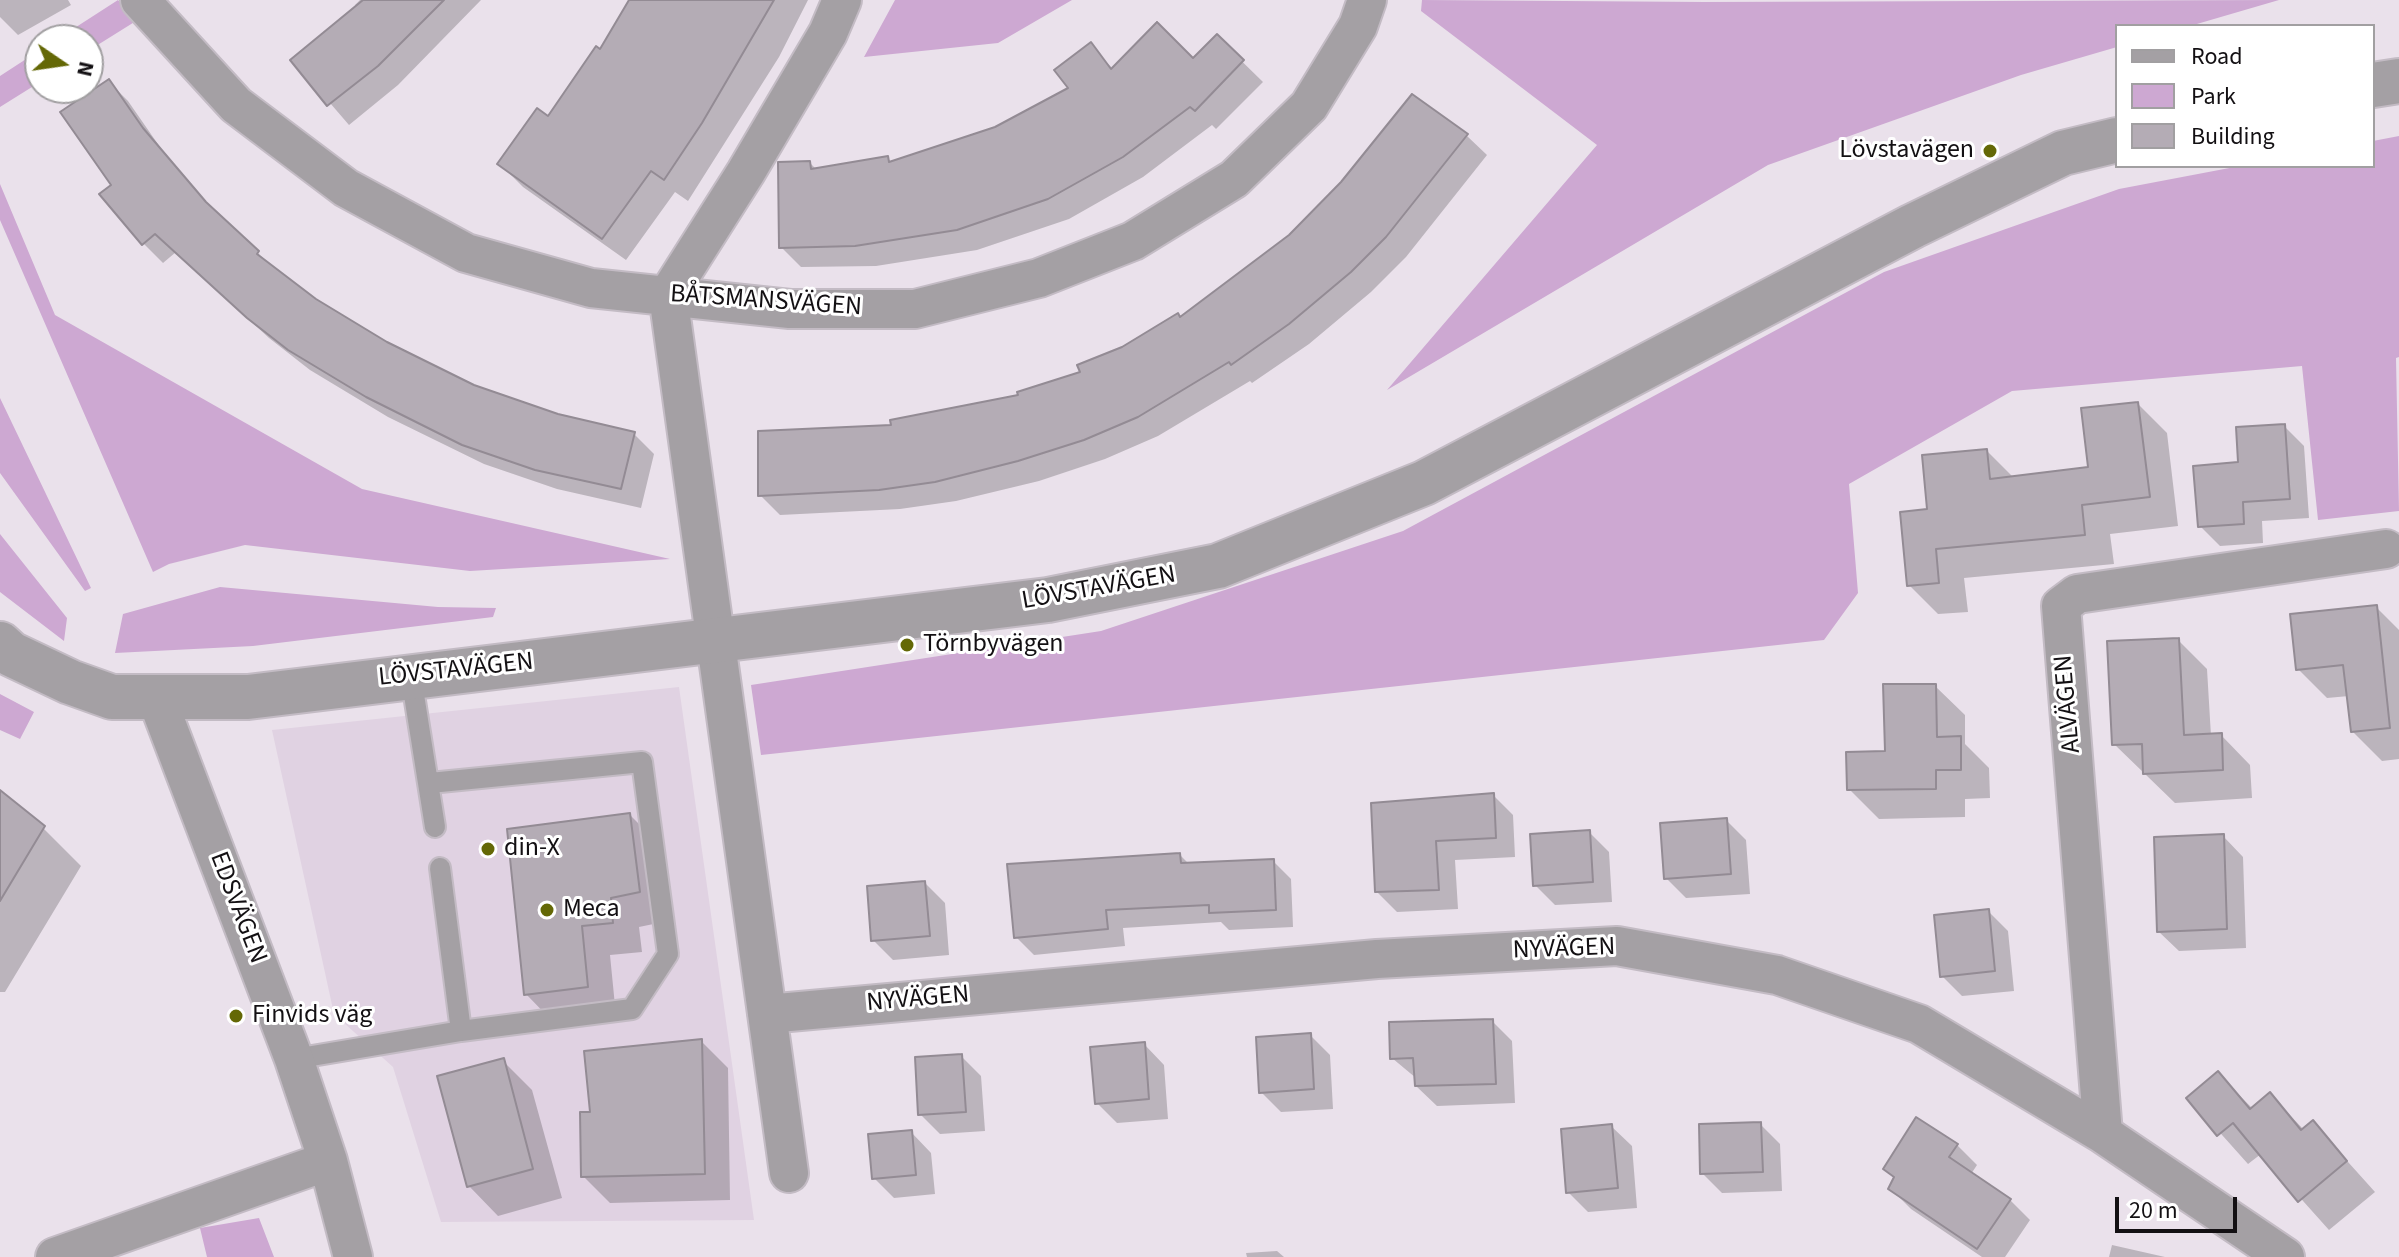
<!DOCTYPE html>
<html>
<head>
<meta charset="utf-8">
<style>
	body { margin:0 }
	#map { position:relative; width:2399px; height:1257px; overflow:hidden; background:#eae1eb; font-family:"Source Sans 3",sans-serif }
	canvas { display:block }
	.legend { position:absolute; left:2115px; top:24px; width:260px; height:144px; box-sizing:border-box; background:#fff; border:2px solid #a19fa1; margin:0; padding:10px 14px; list-style:none; font-size:24px; color:#131013 }
	.legend li { display:flex; align-items:center; gap:16px; height:40px }
	.legend b { width:40px; border:2px solid #a19fa1 }
	.north { position:absolute; left:24px; top:24px; width:80px; height:80px; box-sizing:border-box; background:#fff; border:2px solid #a19fa1; border-radius:50%; rotate:103deg; font-size:22px; font-weight:700; line-height:32px; text-align:center; color:#131013 }
	.north::after { content:''; display:block; margin:auto; width:28px; height:36px; background:#646806; clip-path:polygon(50% 0,100% 100%,50% 72%,0 100%) }
	.scale { position:absolute; left:2115px; top:1197px; width:122px; height:36px; box-sizing:border-box; border:4px solid #131013; border-top:0; padding-left:10px; font-size:24px; line-height:28px; white-space:nowrap; color:#131013; -webkit-text-stroke:6px #fff; paint-order:stroke }
</style>
</head>
<body>
<div id="map">
<canvas width="2399" height="1257"></canvas>
<ul class="legend">
<li><b style="height:10px;background:#a4a0a4"></b>Road</li>
<li><b style="height:22px;background:#cda8d2"></b>Park</li>
<li><b style="height:22px;background:#b4acb5"></b>Building</li>
</ul>
<div class="north">N</div>
<div class="scale">20 m</div>
</div>
<script>
const c = document.querySelector('canvas').getContext('2d');
c.lineJoin = 'round';
function fillPath(path, color) {
  c.fillStyle = color;
  c.fill(path, 'evenodd');
}
function toPath(rows) {
  const path = new Path2D();
  for (const r of rows) {
    path.moveTo(r[0], r[1]);
    for (let i = 2; i < r.length; i += 2) path.lineTo(r[i], r[i + 1]);
  }
  return path;
}
function strokePath(path, color, width, dash) {
  c.strokeStyle = color;
  c.lineWidth = width;
  c.lineCap = dash ? 'butt' : 'round';
  c.setLineDash(dash || []);
  c.stroke(path);
}
function drawText(font, color, halo, rows, align = 'center') {
  c.font = font + ' "Source Sans 3",sans-serif';
  c.lineWidth = 6;
  c.setLineDash([]);
  c.textBaseline = 'middle';
  c.strokeStyle = halo;
  c.fillStyle = color;
  for (const [text, x, y, turn = 0] of rows) {
    c.save();
    c.translate(x, y);
    c.rotate((+turn || 0) * Math.PI / 180);
    c.textAlign = isNaN(turn) ? turn : align;
    if (halo) c.strokeText(text, 0, 0);
    c.fillText(text, 0, 0);
    c.restore();
  }
}
const built = toPath([
	[679,687,754,1220,441,1222,393,1067,334,1014,272,730]
]);
const green = toPath([
	[118,0,136,21,88,51,88,40,56,40],
	[895,0,1072,0,998,43,864,57],
	[1422,0,1705,2,2279,0,2190,26,2117,26,2117,47,2021,75,1768,165,1387,390,1597,145,1421,11],
	[40,50,40,82,0,107,0,76],
	[2399,136,2399,357,2396,358,2399,511,2318,520,2302,366,2012,391,1849,484,1858,593,1824,640,761,755,751,685,1101,631,1403,531,1884,272,2119,189,2240,166,2373,166,2373,141],
	[0,184,55,315,362,489,670,559,470,571,245,545,169,564,153,572,0,220],
	[0,398,91,588,85,591,0,473],
	[0,534,67,618,64,641,0,592],
	[220,587,438,607,496,608,493,617,253,646,115,653,123,614],
	[0,694,34,712,20,739,0,730],
	[259,1218,274,1257,207,1257,200,1228]
]);
const shadow = toPath([
	[0,0,68,0,71,5,18,35,0,17],
	[360,0,481,0,398,85,349,125,293,60,358,7,355,5],
	[682,0,808,0,779,57,688,201,675,192,626,260,523,187,500,164,549,119,601,52],
	[1217,37,1263,82,1216,129,1212,125,1143,177,1069,219,977,250,876,266,801,267,781,247,810,163,817,170,888,159,892,163,996,129,1071,88,1090,45,1113,69,1193,61],
	[108,81,128,101,162,150,219,217,278,272,315,301,386,344,474,387,558,416,634,434,654,454,641,508,557,489,484,464,388,417,310,370,269,338,176,252,163,263,143,243,113,185],
	[1413,96,1467,136,1487,155,1406,257,1371,292,1309,344,1252,383,1250,381,1158,436,1105,459,1039,481,956,501,900,509,780,515,760,495,893,426,1020,397,1082,373,1181,319,1290,236,1343,183],
	[2138,404,2167,433,2178,526,2110,534,2114,564,1964,578,1968,612,1938,614,1909,585,1929,511,1987,451,2014,478,2090,469],
	[2284,426,2304,446,2309,518,2262,521,2263,543,2220,546,2200,526,2241,464],
	[2376,607,2399,630,2399,759,2382,761,2353,732,2349,696,2327,698,2298,669],
	[2178,640,2207,669,2211,736,2221,735,2250,765,2252,798,2175,803,2114,744],
	[1935,686,1965,715,1965,744,1989,768,1990,798,1965,799,1965,817,1879,819,1849,789,1887,753],
	[1493,795,1513,815,1515,857,1455,860,1458,909,1397,912,1377,892,1373,805],
	[0,798,43,828,81,866,5,992,0,992],
	[630,815,659,844,668,921,639,927,642,952,610,955,616,1016,555,1024,526,994],
	[1726,820,1746,840,1750,894,1686,898,1666,878],
	[1589,832,1609,852,1612,902,1555,905,1535,885],
	[2223,836,2243,857,2246,948,2179,951,2158,931],
	[1180,855,1190,865,1273,861,1291,879,1293,927,1229,930,1221,922,1123,928,1125,946,1034,955,1016,937],
	[925,883,945,903,949,955,893,960,873,940],
	[1988,911,2008,931,2014,991,1962,996,1942,976],
	[1492,1021,1512,1041,1515,1103,1437,1106,1416,1086,1416,1078,1392,1058],
	[1310,1035,1330,1055,1333,1109,1281,1112,1261,1092],
	[701,1041,728,1068,730,1200,610,1203,583,1176,592,1114],
	[1144,1044,1164,1065,1168,1119,1117,1123,1097,1103],
	[961,1056,981,1076,985,1131,940,1134,920,1114],
	[503,1061,532,1090,562,1198,498,1216,469,1186],
	[2218,1074,2253,1109,2270,1094,2304,1130,2313,1123,2375,1192,2329,1230,2261,1154,2248,1164,2189,1098],
	[1760,1124,1780,1144,1782,1191,1722,1193,1702,1173],
	[1611,1126,1632,1146,1637,1208,1588,1212,1568,1192],
	[911,1132,931,1153,935,1194,894,1198,874,1178],
	[1957,1145,1977,1165,1971,1174,2010,1200,2030,1220,2005,1257,1982,1257,1911,1209,1891,1189,1895,1179,1885,1169],
	[2112,1245,2165,1257,2109,1257],
	[1277,1251,1284,1257,1247,1257,1246,1253]
]);
const building = toPath([
	[363,0,444,0,378,66,327,106,290,60,363,0],
	[629,0,774,0,702,123,664,180,651,171,602,239,497,164,537,108,548,116,596,46,600,49,629,0],
	[1157,22,1193,58,1217,34,1244,60,1195,111,1190,107,1123,157,1048,199,957,230,855,246,779,248,778,162,810,161,811,169,888,156,889,162,995,127,1068,88,1054,70,1091,42,1111,69,1157,22],
	[109,79,143,128,206,202,259,251,257,254,316,299,387,342,474,385,558,414,635,432,621,489,535,470,462,445,366,397,288,350,247,318,155,234,142,245,99,194,111,185,60,112,109,79],
	[1412,94,1468,134,1386,237,1351,272,1289,324,1231,365,1229,362,1138,417,1084,440,1018,461,935,482,879,490,758,496,758,431,891,425,890,420,1018,395,1017,392,1080,372,1077,365,1122,347,1178,313,1180,317,1289,235,1341,182,1412,94],
	[2138,402,2150,497,2082,505,2085,535,1936,549,1939,583,1907,586,1900,512,1927,509,1922,455,1987,449,1990,479,2088,467,2081,408,2138,402],
	[2285,424,2290,499,2243,502,2244,524,2198,527,2193,466,2238,462,2236,427,2285,424],
	[2377,605,2390,728,2351,732,2343,665,2296,670,2290,614,2377,605],
	[2179,638,2184,735,2222,733,2223,770,2143,774,2142,744,2112,745,2107,641,2179,638],
	[1883,684,1936,684,1937,737,1961,736,1961,770,1936,770,1936,789,1847,790,1846,752,1885,751,1883,684],
	[0,790,45,826,0,901,0,790],
	[1494,793,1496,838,1436,841,1439,890,1375,892,1371,803,1494,793],
	[630,813,640,892,611,898,613,923,582,926,588,987,524,995,507,829,630,813],
	[1727,818,1731,874,1664,879,1660,823,1727,818],
	[1590,830,1593,882,1533,886,1530,834,1590,830],
	[2224,834,2227,929,2157,932,2154,837,2224,834],
	[1180,853,1181,863,1274,859,1276,910,1209,913,1209,905,1106,910,1108,929,1014,938,1007,864,1180,853],
	[925,881,930,936,871,941,867,886,925,881],
	[1989,909,1995,971,1940,977,1934,915,1989,909],
	[1493,1019,1496,1084,1415,1086,1413,1058,1390,1059,1389,1022,1493,1019],
	[1311,1033,1314,1089,1259,1093,1256,1037,1311,1033],
	[702,1039,705,1174,581,1177,580,1112,590,1112,584,1051,702,1039],
	[1145,1042,1149,1099,1095,1104,1090,1047,1145,1042],
	[962,1054,966,1112,918,1115,915,1057,962,1054],
	[504,1058,533,1169,467,1187,437,1076,504,1058],
	[2218,1071,2250,1109,2270,1092,2301,1130,2313,1120,2347,1161,2298,1202,2233,1123,2217,1136,2186,1098,2218,1071],
	[1916,1117,1958,1144,1949,1157,2011,1199,1977,1249,1888,1189,1894,1177,1883,1169,1916,1117],
	[1761,1122,1763,1172,1700,1174,1699,1124,1761,1122],
	[1612,1124,1618,1188,1566,1193,1561,1129,1612,1124],
	[912,1130,916,1175,872,1179,868,1134,912,1130]
]);
const service = toPath([
	[411,676,435,827],
	[430,783,642,762,668,954,632,1009,461,1031],
	[294,1059,461,1031,440,868]
]);
const minor = toPath([
	[140,0,236,105,346,188,466,253,591,288,790,309,915,309,1039,278,1133,241,1234,179,1309,106,1358,26,1367,0],
	[157,699,294,1059,328,1161,353,1257],
	[767,1014,1377,959,1617,946,1777,975,1919,1024,2103,1134,2285,1257],
	[2103,1134,2061,606,2077,594,2386,549],
	[789,1173,668,295,746,172,828,33,842,0],
	[55,1257,328,1161]
]);
const tertiary = toPath([
	[2373,85,2399,81],
	[0,644,11,654,70,682,112,697,248,697,1048,600,1218,566,1424,483,1913,226,2063,153,2117,140]
]);
const markers = [
	[1990,151,8,"#646806"],
	[907,645,8,"#646806"],
	[488,849,8,"#646806"],
	[547,910,8,"#646806"],
	[236,1016,8,"#646806"]
];
const poiNames = [
	["Lövstavägen",1974,151,"right"],
	["Törnbyvägen",923,645],
	["din-X",504,849],
	["Meca",563,910],
	["Finvids väg",252,1016]
];
const streetNames = [
	["BÅTSMANSVÄGEN",766,302,4],
	["LÖVSTAVÄGEN",1099,589,-10],
	["LÖVSTAVÄGEN",456,671,-6],
	["ALVÄGEN",2069,704,-95],
	["EDSVÄGEN",237,908,69],
	["NYVÄGEN",1564,950,-2],
	["NYVÄGEN",918,1000,-5]
];
fillPath(built, '#e0d2e2');
fillPath(green, '#cda8d2');
fillPath(shadow, '#0003');
fillPath(building, '#b4acb5');
strokePath(building, '#938b94', 2);
strokePath(service, '#c3bbc4', 24);
strokePath(minor, '#c3bbc4', 42);
strokePath(tertiary, '#c3bbc4', 48);
strokePath(service, '#a4a0a4', 20);
strokePath(minor, '#a4a0a4', 38);
strokePath(tertiary, '#a4a0a4', 44);
for (const [x, y, r, color] of markers) {
  const dot = new Path2D();
  dot.arc(x, y, r, 0, 2 * Math.PI);
  c.fillStyle = color;
  c.fill(dot);
  strokePath(dot, '#fff', 3);
}
drawText('26px', '#131013', '#fff', poiNames, 'left');
drawText('26px', '#131013', '#fff', streetNames);
</script>
</body>
</html>
